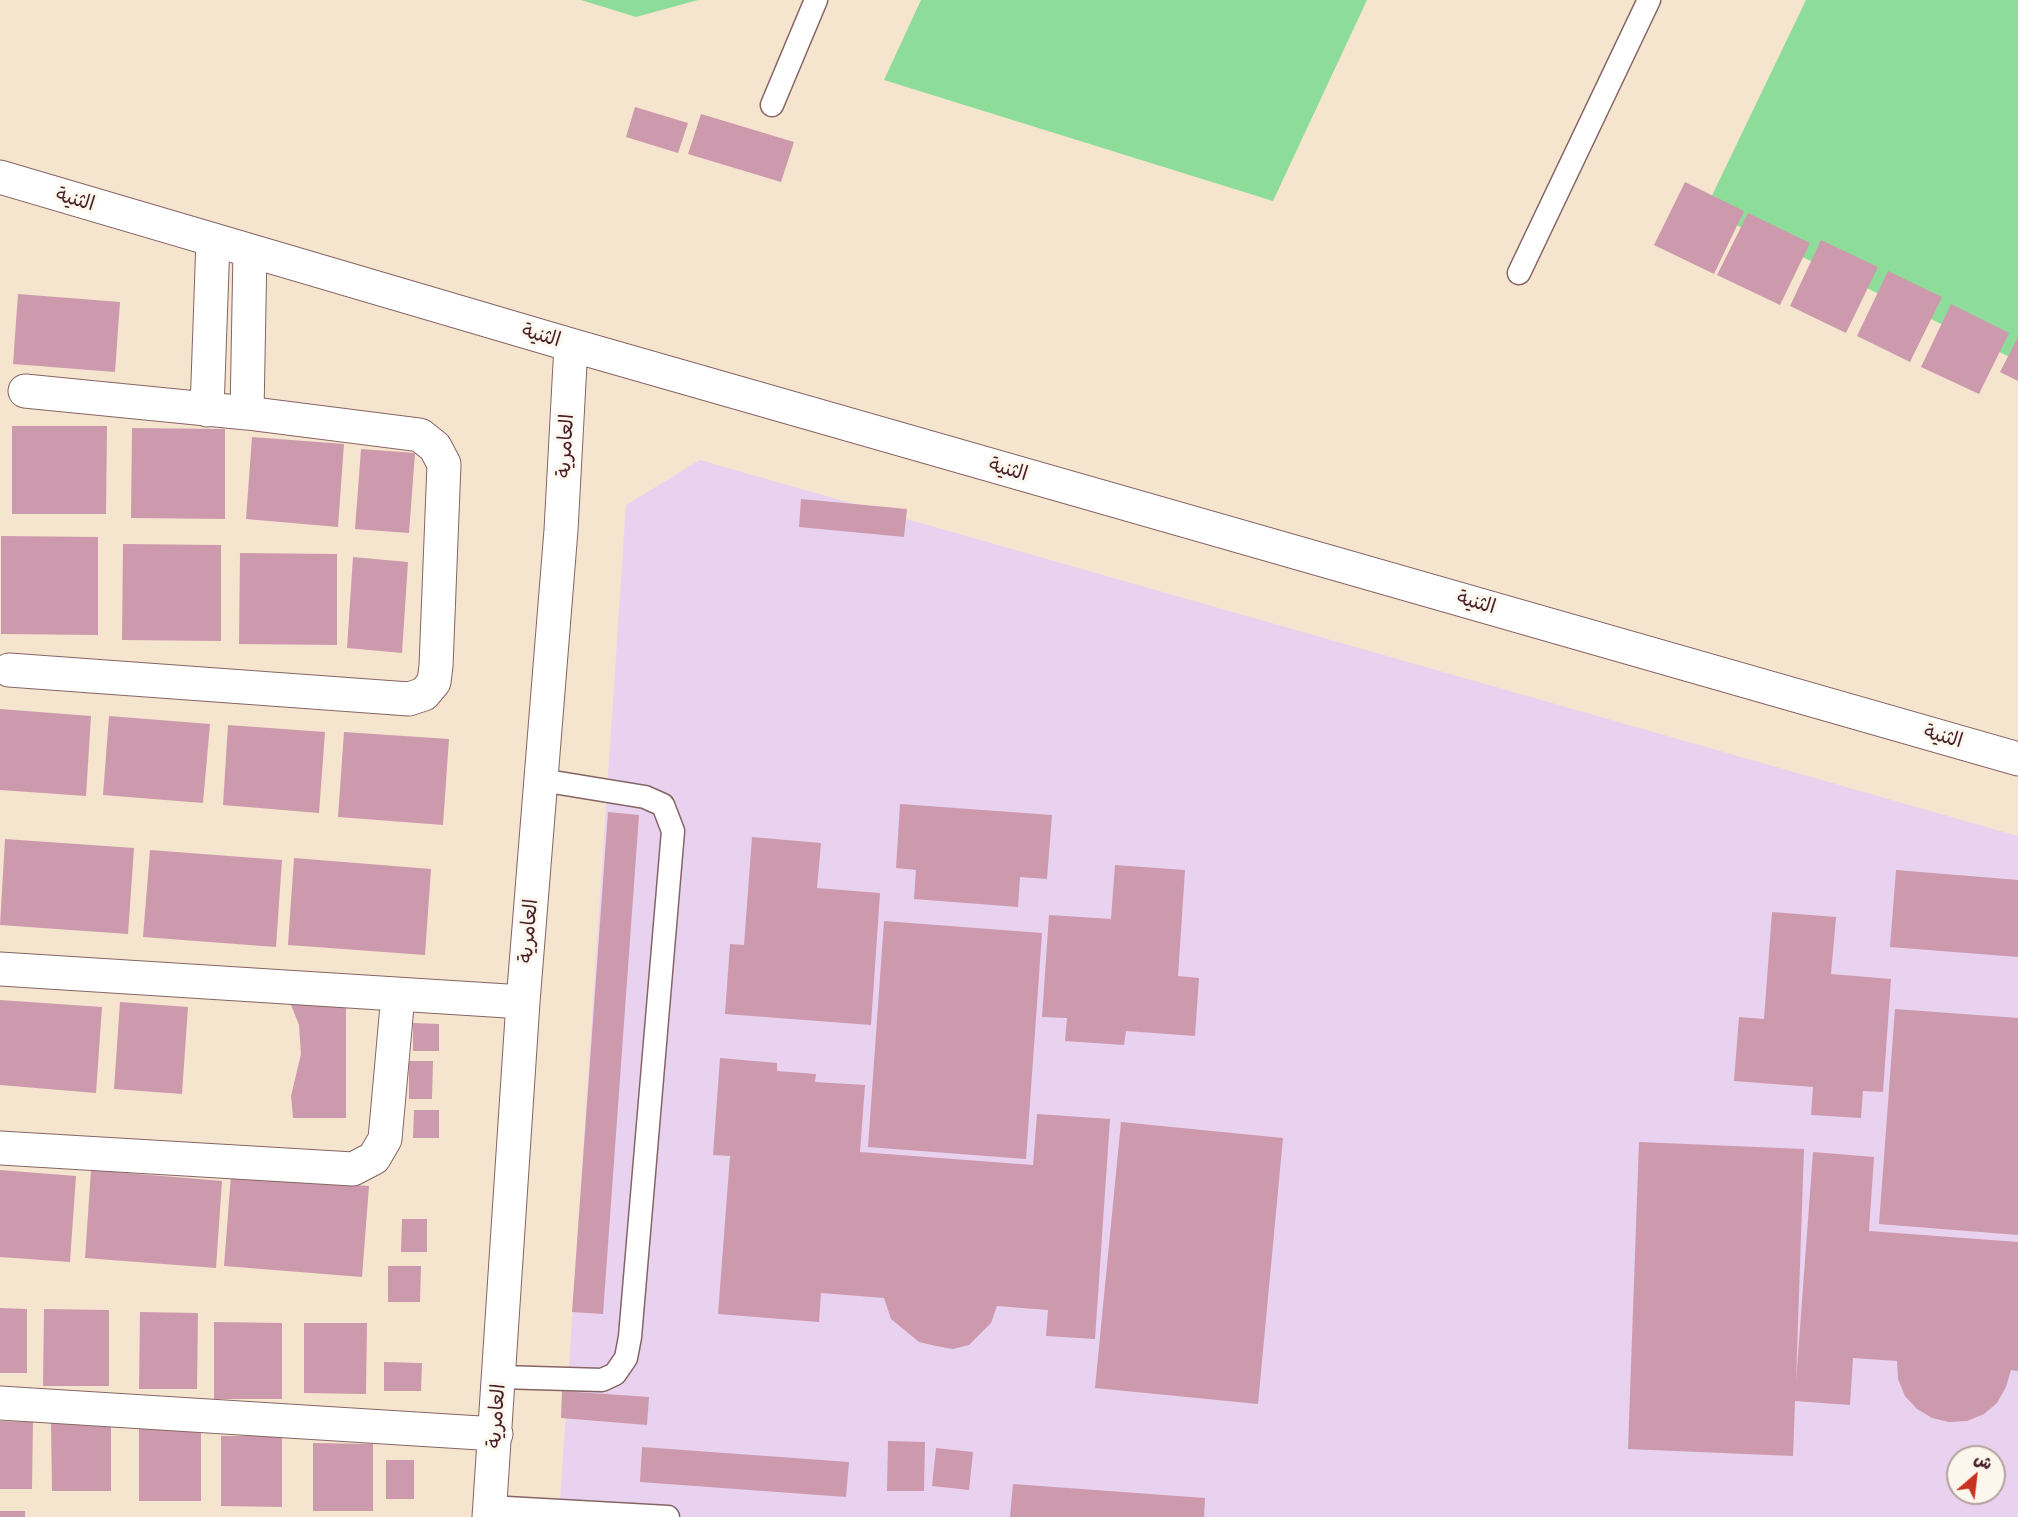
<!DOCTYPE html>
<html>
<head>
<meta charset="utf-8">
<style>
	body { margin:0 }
	#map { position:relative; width:2018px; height:1517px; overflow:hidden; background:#f5e5ce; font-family:"Patrick Hand","Playpen Sans Arabic",sans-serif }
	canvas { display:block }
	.north { position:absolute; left:1946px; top:1445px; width:60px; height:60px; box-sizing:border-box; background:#fbf7ec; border:2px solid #b4a19f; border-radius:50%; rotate:28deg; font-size:16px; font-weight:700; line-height:24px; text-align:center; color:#4a1f2b }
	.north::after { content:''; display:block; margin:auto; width:21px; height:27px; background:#c8321e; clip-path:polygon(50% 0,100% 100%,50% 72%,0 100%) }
</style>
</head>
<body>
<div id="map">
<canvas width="2018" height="1517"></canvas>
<div class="north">ش</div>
</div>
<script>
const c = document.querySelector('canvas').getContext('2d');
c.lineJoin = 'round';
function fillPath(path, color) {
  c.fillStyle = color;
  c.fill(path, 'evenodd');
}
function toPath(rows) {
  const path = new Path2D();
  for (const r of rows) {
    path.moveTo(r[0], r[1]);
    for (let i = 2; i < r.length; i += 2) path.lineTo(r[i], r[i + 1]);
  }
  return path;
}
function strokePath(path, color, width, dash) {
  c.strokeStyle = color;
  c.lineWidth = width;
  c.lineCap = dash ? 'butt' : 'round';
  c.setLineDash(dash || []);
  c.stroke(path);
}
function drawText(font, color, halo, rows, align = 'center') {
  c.font = font + ' "Patrick Hand","Playpen Sans Arabic",sans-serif';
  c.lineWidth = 6;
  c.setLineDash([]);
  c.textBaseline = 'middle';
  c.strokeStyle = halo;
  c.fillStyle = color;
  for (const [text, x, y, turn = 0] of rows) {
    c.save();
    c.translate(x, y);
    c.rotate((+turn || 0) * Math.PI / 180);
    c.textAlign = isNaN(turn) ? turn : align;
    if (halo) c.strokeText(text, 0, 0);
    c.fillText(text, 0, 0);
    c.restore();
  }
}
const built = toPath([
	[700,460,2018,836,2018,1517,559,1517,626,505],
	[1958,1457,1994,1457,1994,1493,1958,1493]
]);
const green = toPath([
	[581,0,698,0,636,17],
	[921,0,1367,0,1273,201,884,80],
	[1806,0,2018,0,2018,361,1705,210]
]);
const building = toPath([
	[635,107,688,123,678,153,626,137],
	[701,114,794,142,781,182,688,154],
	[1685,182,1744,211,1714,274,1654,245],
	[1748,213,1810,243,1780,305,1717,275],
	[1821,240,1878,267,1846,333,1790,306],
	[1888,271,1942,297,1910,362,1857,336],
	[18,294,120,302,115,372,13,364],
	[1951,304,2009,333,1979,394,1921,367],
	[2018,337,2018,381,2000,372],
	[12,426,107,426,106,514,12,514],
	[132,428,225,429,225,519,131,518],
	[252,437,344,444,338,527,246,519],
	[361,449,415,453,409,533,355,529],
	[801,499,907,509,904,537,799,527],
	[1,536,98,537,98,635,1,634],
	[123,544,221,545,221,641,122,640],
	[240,553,337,554,337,645,239,644],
	[353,557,408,562,402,653,347,648],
	[0,709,91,716,86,796,0,790],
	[109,716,210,724,203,803,103,795],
	[228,725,325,732,319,813,223,805],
	[344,732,449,739,443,825,338,817],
	[900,804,1052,815,1047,879,1020,877,1018,907,914,899,916,870,896,868],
	[608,812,639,815,603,1314,572,1312],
	[752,837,821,843,817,888,880,893,871,1025,725,1014,730,944,744,945],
	[5,839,134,848,128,934,0,925],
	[150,850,282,860,276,947,143,937],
	[294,858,431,869,425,955,288,945],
	[1115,865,1185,870,1178,976,1199,978,1195,1036,1126,1031,1124,1045,1065,1041,1067,1018,1042,1017,1049,915,1111,919],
	[1896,870,2018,880,2018,957,1890,947],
	[1772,912,1836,917,1831,974,1891,979,1883,1092,1863,1091,1861,1118,1811,1115,1813,1087,1734,1081,1739,1017,1764,1019],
	[884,921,1042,933,1026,1159,868,1147],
	[0,1000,102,1007,96,1093,0,1085],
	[289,1000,346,1001,346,1118,293,1118,291,1096,301,1054,299,1025],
	[120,1002,188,1007,182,1094,114,1089],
	[1895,1009,2018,1018,2018,1235,1879,1224],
	[413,1023,439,1024,439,1051,413,1051],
	[720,1058,777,1063,777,1071,816,1074,815,1082,865,1085,860,1152,1033,1165,1037,1114,1110,1119,1095,1339,1046,1336,1048,1310,997,1306,991,1323,969,1345,953,1349,936,1346,919,1342,891,1319,884,1298,821,1293,819,1322,718,1314,730,1156,713,1155],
	[409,1061,433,1061,432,1099,409,1099],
	[414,1110,439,1110,439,1138,413,1138],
	[1121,1122,1283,1138,1258,1404,1095,1388],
	[1639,1142,1804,1149,1796,1382,1813,1152,1874,1157,1869,1231,2018,1242,2018,1371,2011,1370,2006,1387,1997,1403,1984,1414,1967,1421,1949,1422,1932,1418,1917,1409,1905,1396,1898,1379,1897,1361,1853,1358,1850,1405,1795,1401,1793,1456,1628,1449],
	[0,1170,76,1176,70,1262,0,1257],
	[91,1170,222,1181,216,1268,85,1258],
	[231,1175,369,1186,362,1277,224,1266],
	[402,1219,427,1219,427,1252,401,1252],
	[388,1266,421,1266,420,1302,388,1302],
	[0,1308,27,1309,27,1373,0,1373],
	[44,1309,109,1310,109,1386,43,1386],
	[140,1312,198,1313,197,1389,139,1389],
	[214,1322,282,1323,282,1399,214,1399],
	[304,1323,367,1323,366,1394,304,1393],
	[384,1362,422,1363,421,1391,384,1391],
	[562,1391,649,1397,647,1425,561,1418],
	[0,1421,33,1422,32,1489,0,1489],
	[51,1423,111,1424,111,1491,52,1491],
	[139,1427,201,1427,201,1501,139,1501],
	[221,1436,282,1436,282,1507,221,1506],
	[888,1441,925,1442,924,1491,887,1491],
	[313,1443,373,1444,373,1511,313,1511],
	[642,1447,849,1462,846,1497,640,1482],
	[936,1448,973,1452,969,1490,932,1486],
	[386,1460,414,1460,414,1499,386,1499],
	[1013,1484,1205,1498,1204,1517,1010,1517],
	[0,1511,25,1511,25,1517,0,1517]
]);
const service = toPath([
	[772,105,816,0],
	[1519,273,1649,0],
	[500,1377,602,1380,615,1374,626,1358,630,1337,673,831,663,805,645,797,541,780],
	[489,1507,668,1517]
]);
const minor = toPath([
	[0,177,571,345,2018,759],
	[207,410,213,240],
	[247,413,250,251],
	[9,670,409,699,424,694,434,682,436,666,444,464,435,447,420,435,247,413,25,391],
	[0,969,523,1002],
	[0,1148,353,1169,374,1158,385,1139,398,995],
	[0,1403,496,1434],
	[489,1517,523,1002,561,530,571,345]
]);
const streetNames = [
	["الثنية",75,200,16],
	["الثنية",541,336,16],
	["العامرية",566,446,-87],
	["الثنية",1008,470,16],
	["الثنية",1476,603,16],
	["الثنية",1943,737,16],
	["العامرية",529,931,-85],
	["العامرية",497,1416,-86]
];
fillPath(built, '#e8d2ef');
fillPath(green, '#8edc99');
fillPath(building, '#cd9aad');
strokePath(service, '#866464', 25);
strokePath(minor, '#866464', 35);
strokePath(service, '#fff', 22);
strokePath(minor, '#fff', 33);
drawText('20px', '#4a1f2b', '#fbf7ec', streetNames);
</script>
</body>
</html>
